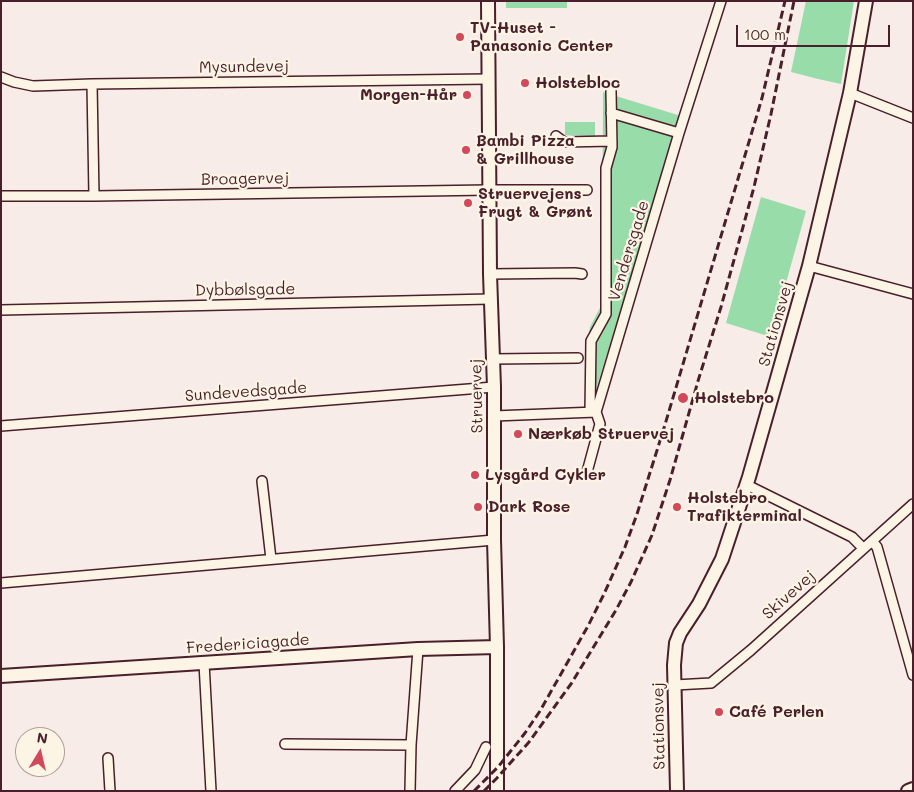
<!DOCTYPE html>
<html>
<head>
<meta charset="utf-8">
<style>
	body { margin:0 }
	#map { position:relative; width:914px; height:792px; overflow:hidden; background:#f8ece8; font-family:Mali,sans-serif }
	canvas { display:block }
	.frame { position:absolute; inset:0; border:2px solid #4a1f2b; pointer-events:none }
	.north { position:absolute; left:15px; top:727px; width:50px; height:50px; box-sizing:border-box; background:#fcf5e5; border:1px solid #b59f9b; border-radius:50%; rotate:9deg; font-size:14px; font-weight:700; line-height:20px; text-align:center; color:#4a1f2b }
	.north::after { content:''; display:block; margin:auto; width:18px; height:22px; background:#d1495b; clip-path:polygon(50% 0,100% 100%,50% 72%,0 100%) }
	.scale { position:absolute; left:736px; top:25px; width:154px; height:22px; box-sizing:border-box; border:2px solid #4a1f2b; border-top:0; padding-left:6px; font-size:15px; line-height:18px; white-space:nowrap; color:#4a1f2b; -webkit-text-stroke:4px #fcf5e5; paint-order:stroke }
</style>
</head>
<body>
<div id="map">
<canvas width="914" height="792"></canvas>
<div class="frame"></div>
<div class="north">N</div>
<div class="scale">100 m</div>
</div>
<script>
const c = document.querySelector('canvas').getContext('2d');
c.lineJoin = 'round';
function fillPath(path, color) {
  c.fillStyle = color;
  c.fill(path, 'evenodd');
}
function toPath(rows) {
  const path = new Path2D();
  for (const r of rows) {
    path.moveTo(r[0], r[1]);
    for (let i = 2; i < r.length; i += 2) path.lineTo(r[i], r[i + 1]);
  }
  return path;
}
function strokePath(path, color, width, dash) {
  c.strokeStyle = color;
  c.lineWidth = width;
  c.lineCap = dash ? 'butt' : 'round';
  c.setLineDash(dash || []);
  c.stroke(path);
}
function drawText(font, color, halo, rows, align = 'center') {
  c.font = font + ' Mali,sans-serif';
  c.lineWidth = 4.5;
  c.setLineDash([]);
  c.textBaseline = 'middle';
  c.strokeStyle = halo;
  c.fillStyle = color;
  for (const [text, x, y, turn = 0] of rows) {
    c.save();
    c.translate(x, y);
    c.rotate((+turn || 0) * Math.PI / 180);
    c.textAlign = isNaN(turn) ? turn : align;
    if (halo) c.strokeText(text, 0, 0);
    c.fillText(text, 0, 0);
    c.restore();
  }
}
const green = toPath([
	[506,1,567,1,567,8,506,8],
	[806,1,854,1,841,84,818,79,791,72],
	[603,92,681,116,594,396,588,339,590,327,602,304],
	[565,122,595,122,595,136,565,135],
	[761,197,806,211,771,337,726,323]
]);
const street = toPath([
	[1,77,14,82,33,86,92,84,489,79],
	[92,84,94,196],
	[850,93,913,118],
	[611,113,679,133],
	[556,136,564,142,612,141],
	[1,196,94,196,489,190,587,190],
	[809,266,913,294],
	[490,274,575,273,582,274],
	[1,310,490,299],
	[493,359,578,358],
	[590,412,591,341,606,314,606,168,612,147,611,91],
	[494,416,596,412,679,133,721,1],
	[1,426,494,387],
	[587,472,600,424,596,412],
	[262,481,271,559],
	[747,485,852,537,863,548],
	[872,541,877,547,913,675],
	[1,583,494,540],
	[204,663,211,791],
	[675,685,711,683,751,650,913,504],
	[285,744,411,745],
	[108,758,110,791],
	[410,791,411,745,418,649],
	[455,791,475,770,486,747]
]);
const secondary = toPath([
	[488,1,490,274,494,387,494,540,497,647,497,791],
	[1,676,418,649,497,647],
	[677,791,674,665,676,643,680,633,699,604,722,559,749,477,809,266,850,93,866,1],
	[908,791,913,789]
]);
const rail = toPath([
	[474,791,498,767,525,733,540,711,588,626,604,594,625,547,637,514,664,428,762,98,785,1],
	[484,791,497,778,529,742,571,684,616,610,631,582,652,535,670,480,698,381,721,307,754,187,771,114,794,1]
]);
const markers = [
	[460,37,5,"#d1495b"],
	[525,83,5,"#d1495b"],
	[467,95,5,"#d1495b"],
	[466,150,5,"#d1495b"],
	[468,203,5,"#d1495b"],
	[683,398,6,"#d1495b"],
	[518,434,5,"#d1495b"],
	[475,475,5,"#d1495b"],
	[478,507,5,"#d1495b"],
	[677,507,5,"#d1495b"],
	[719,712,5,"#d1495b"]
];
const poiNames = [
	["TV-Huset -",470,28],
	["Panasonic Center",470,46],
	["Holstebloc",535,83],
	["Morgen-Hår",457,95,"right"],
	["Bambi Pizza",476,141],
	["& Grillhouse",476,159],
	["Struervejens",478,194],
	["Frugt & Grønt",478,212],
	["Holstebro",694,398],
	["Nærkøb Struervej",528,434],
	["Lysgård Cykler",485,475],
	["Holstebro",687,498],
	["Trafikterminal",687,516],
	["Dark Rose",488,507],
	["Café Perlen",729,712]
];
const streetNames = [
	["Mysundevej",244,67,-1],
	["Broagervej",245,179,-1],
	["Vendersgade",629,251,-73],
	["Dybbølsgade",245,290,-1],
	["Stationsvej",776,324,-74],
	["Sundevedsgade",246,392,-4],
	["Struervej",477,396,-91],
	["Skivevej",789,595,-42],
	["Fredericiagade",248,644,-4],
	["Stationsvej",659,726,-91]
];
fillPath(green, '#98dca9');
strokePath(street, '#4a1f2b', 12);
strokePath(secondary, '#4a1f2b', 16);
strokePath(street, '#fcf5e5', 9);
strokePath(secondary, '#fcf5e5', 12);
strokePath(rail, '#4a1f2b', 3, [8, 4]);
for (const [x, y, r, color] of markers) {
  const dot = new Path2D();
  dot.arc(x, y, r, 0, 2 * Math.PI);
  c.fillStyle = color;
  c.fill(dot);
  strokePath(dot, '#fcf5e5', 2);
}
drawText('bold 16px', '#4a1f2b', '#fcf5e5', poiNames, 'left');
drawText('16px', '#4a1f2b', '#fcf5e5', streetNames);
</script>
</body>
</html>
